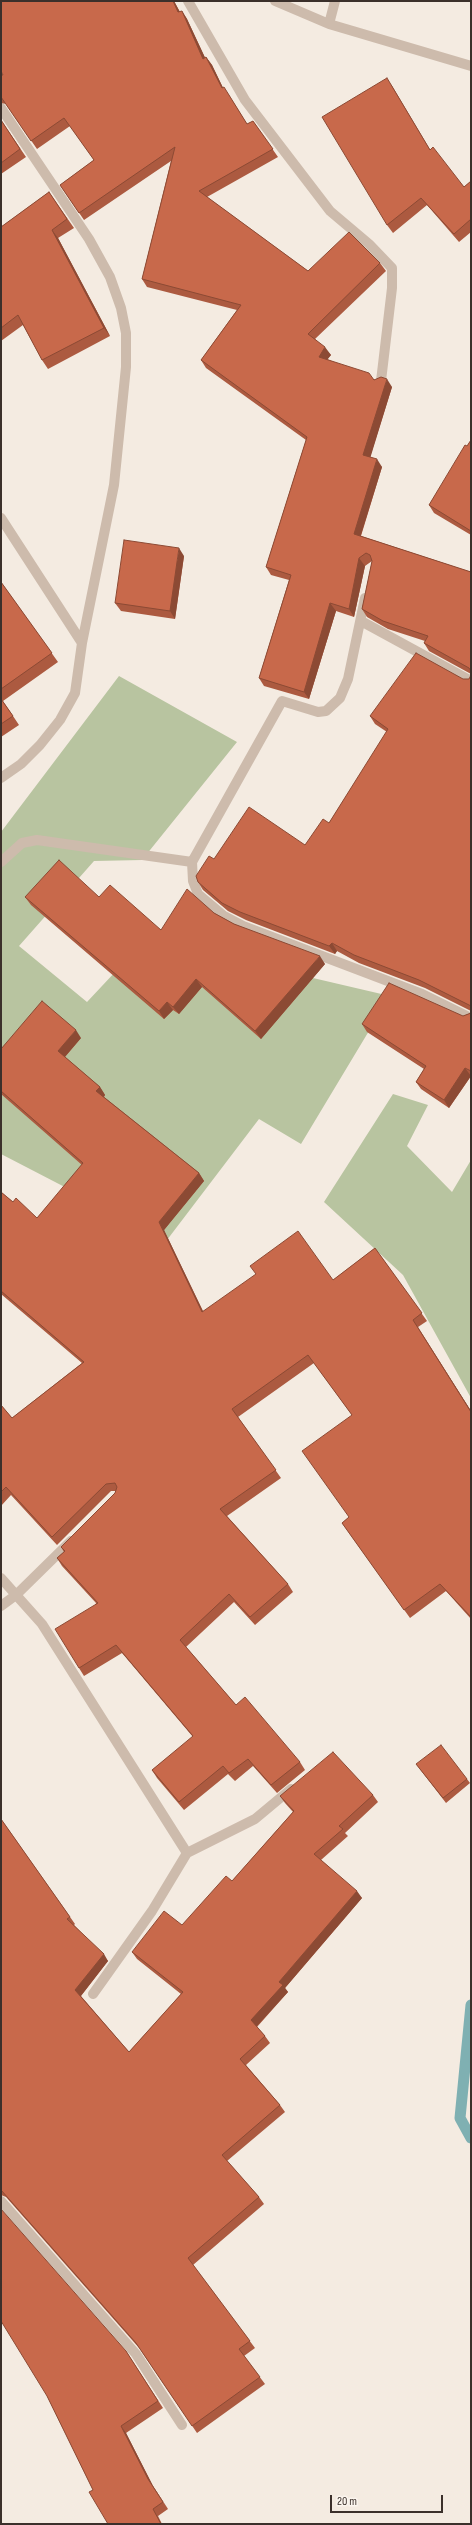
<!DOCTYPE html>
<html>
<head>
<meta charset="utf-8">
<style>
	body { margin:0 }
	#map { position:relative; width:472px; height:2525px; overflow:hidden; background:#f4ebe1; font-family:"Sofia Sans Condensed",sans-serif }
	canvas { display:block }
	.frame { position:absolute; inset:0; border:2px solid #3b302b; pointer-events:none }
	.scale { position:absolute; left:330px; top:2495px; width:113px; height:18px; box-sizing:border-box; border:2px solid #3b302b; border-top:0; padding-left:5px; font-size:12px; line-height:14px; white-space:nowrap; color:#3b302b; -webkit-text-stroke:3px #fbf5ee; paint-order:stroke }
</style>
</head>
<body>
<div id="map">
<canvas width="472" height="2525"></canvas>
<div class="frame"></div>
<div class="scale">20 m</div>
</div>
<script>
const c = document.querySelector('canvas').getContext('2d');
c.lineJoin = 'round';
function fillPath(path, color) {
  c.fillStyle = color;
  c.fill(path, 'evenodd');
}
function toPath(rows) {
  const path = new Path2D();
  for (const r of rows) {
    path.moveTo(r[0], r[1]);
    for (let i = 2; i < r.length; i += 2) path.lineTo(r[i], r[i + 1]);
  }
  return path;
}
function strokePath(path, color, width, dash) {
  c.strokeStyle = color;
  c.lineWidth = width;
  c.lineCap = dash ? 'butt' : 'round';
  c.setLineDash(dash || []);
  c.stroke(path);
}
const green = toPath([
	[119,676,237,742,142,860,94,861,19,946,87,1002,146,939,390,996,301,1144,259,1119,167,1240,1,1154,1,832],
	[393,1094,428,1105,407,1146,452,1192,471,1160,471,1398,403,1275,324,1202]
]);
const stream = toPath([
	[471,2005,460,2118,471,2138]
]);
const street = toPath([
	[188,1,245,100,330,211,369,244,392,268,392,288,381,381],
	[275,1,329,24,471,66],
	[329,24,335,1],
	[1,108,89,239,110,277,121,308,126,333,126,367,114,485,82,643,75,693,60,720,40,745,21,764,1,778],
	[1,518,82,643],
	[361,621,471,681],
	[1,862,22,843,37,840,192,862,282,701,318,712,326,711,340,698,348,679,365,598],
	[192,862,193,881,198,894,224,916,243,926,422,994,471,1018],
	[1,1578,42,1624,187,1853],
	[1,1606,16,1595,71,1541],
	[93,1994,152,1911,187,1853,255,1819,291,1789],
	[1,2201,136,2354,182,2425]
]);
const wall = toPath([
	[174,1,180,12,182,11,187,19,205,58,206,57,212,65,223,88,229,95,247,124,253,121,278,157,207,197,308,271,380,263,386,271,315,339,331,355,327,359,392,387,370,457,382,467,361,536,471,572,471,674,429,651,424,643,425,641,388,629,367,617,362,609,372,561,365,566,354,617,336,611,309,699,264,686,259,678,289,580,271,575,266,567,306,440,206,368,201,360,237,310,147,287,142,279,171,161,84,220,60,185,94,160,70,126,37,149,6,104,1,103,1,75],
	[392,86,430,150,464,187,471,181,471,232,459,242,427,205,393,233,387,225],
	[1,120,26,157,1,174],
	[49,192,74,228,58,238,110,336,48,369,42,360,23,325,1,341,1,227],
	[471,440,471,535,434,513,429,505],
	[184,556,175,619,121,611,115,603],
	[1,582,58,662,3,701,19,725,1,737],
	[463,679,469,679,471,1011,425,988,359,963,337,951,335,954,246,920,228,911,203,890,198,882,214,859,305,845,329,823,387,732,375,724,370,716],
	[25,897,99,897,161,930,214,913,234,924,325,964,261,1039,202,987,179,1014,173,1010,164,1019,31,905],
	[471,1013,471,1076,449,1108,421,1089,416,1082,424,1069,367,1032,362,1024,463,1016],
	[81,1038,65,1057,100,1087,105,1095,104,1097,199,1173,204,1181,164,1230,203,1311,333,1280,375,1248,427,1321,418,1327,471,1411,471,1619,446,1591,410,1618,342,1523,349,1517,352,1415,314,1363,238,1417,281,1478,227,1516,288,1584,293,1592,255,1625,234,1602,186,1647,236,1705,300,1762,305,1770,277,1793,253,1766,235,1781,228,1774,184,1810,157,1778,152,1770,193,1737,122,1653,84,1676,79,1668,96,1603,62,1566,57,1558,64,1552,61,1547,115,1493,116,1491,111,1491,57,1545,11,1495,1,1506,1,1405,12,1418,82,1363,1,1294,1,1192,13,1202,37,1218,82,1165,1,1094,1,1049],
	[416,1764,467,1779,470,1783,446,1803],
	[373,1795,378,1802,345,1833,348,1836,321,1860,362,1898,285,1988,288,1992,257,2027,265,2036,270,2043,246,2065,280,2105,285,2112,227,2161,259,2197,264,2204,193,2265,255,2348,244,2356,265,2384,197,2433,140,2349,6,2197,1,2195,1,1819,75,1924,74,1925,108,1961,81,1996,129,2052,181,1994,137,1959,132,1952,182,1925,232,1881,293,1812,285,1803,280,1796],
	[126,2351,163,2408,126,2433,153,2486,168,2509,158,2516,162,2524,108,2524,93,2490,47,2396]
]);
const shadedWall = toPath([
	[173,1,174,1,184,20,178,12],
	[182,11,187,19,209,66,203,59],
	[206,57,212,65,227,96,222,88],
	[387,78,392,86,435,158,430,150],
	[52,230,58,238,110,336,104,328],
	[325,347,331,355,324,364,319,357],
	[387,379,392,387,369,462,363,455],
	[377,459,382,467,359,541,354,534],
	[179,548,184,556,175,619,170,611],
	[359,558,365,566,354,617,349,609],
	[330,603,336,611,309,699,304,692],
	[332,943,337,951,335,954,329,946],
	[320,956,325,964,261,1039,255,1031],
	[196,979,202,987,179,1014,173,1007],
	[167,1002,173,1010,164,1019,159,1011],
	[76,1030,81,1038,63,1059,58,1051],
	[465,1068,471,1076,449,1108,444,1100],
	[100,1087,105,1095,102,1099,96,1091],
	[199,1173,204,1181,164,1230,207,1320,202,1312,159,1222],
	[413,1320,471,1411,471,1412],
	[357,1891,362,1898,285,1988,288,1992,256,2027,251,2020,279,1982],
	[104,1954,108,1961,80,1997,75,1990],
	[121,2426,126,2433,153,2486,168,2509,148,2479]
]);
const building = toPath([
	[1,1,173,1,178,12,182,11,203,59,206,57,222,88,224,87,247,124,253,121,273,149,199,191,308,271,349,232,380,263,308,334,325,347,319,357,369,373,374,380,381,377,387,379,363,455,377,459,354,534,471,572,471,671,469,668,424,643,428,636,383,621,362,609,372,561,370,555,366,553,359,558,349,609,330,603,304,692,259,678,291,575,266,567,307,437,201,360,241,305,142,279,175,147,79,213,60,185,94,160,64,118,31,141,1,97,1,75,3,75,1,71,1,1],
	[387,78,430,150,433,147,464,187,471,181,471,219,454,234,421,198,387,225,322,117,387,78],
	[1,120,20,149,1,163,1,120],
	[49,192,67,219,52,230,104,328,42,360,18,315,1,328,1,227,49,192],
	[471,440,471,531,429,505,465,445,467,446,471,440],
	[124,540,179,548,170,611,115,603,124,540],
	[1,582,52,653,1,689,1,582],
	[416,653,463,679,469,679,471,675,471,1011,471,1006,419,980,354,955,332,943,329,946,240,912,222,903,198,882,196,876,209,856,214,859,249,807,305,845,323,819,329,823,388,729,370,716,416,653],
	[1,699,13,716,1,724,1,699],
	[59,860,99,897,110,885,161,930,187,889,214,913,234,924,320,956,255,1031,196,979,173,1007,167,1002,159,1011,25,897,59,860],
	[389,983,463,1016,471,1013,471,1071,465,1068,444,1100,416,1082,426,1066,362,1024,389,983],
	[42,1001,76,1030,58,1051,100,1087,96,1091,199,1173,159,1222,202,1312,256,1274,250,1266,298,1231,333,1280,375,1248,422,1313,413,1320,471,1412,471,1617,440,1584,404,1610,342,1523,349,1517,302,1451,352,1415,308,1355,232,1409,276,1470,220,1509,288,1584,250,1617,229,1594,180,1640,236,1705,245,1697,300,1762,271,1785,248,1759,229,1773,223,1766,179,1802,152,1770,193,1736,116,1645,79,1668,55,1629,98,1603,57,1558,65,1551,61,1547,115,1493,117,1487,115,1483,106,1484,52,1537,6,1487,1,1492,1,1405,12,1418,84,1362,1,1291,1,1192,13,1202,16,1198,37,1218,83,1163,1,1091,1,1049,42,1001],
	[441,1745,467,1779,443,1798,416,1764,441,1745],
	[333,1752,373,1795,339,1826,343,1829,314,1854,357,1891,279,1982,283,1985,251,2020,265,2036,240,2059,280,2105,222,2155,259,2197,188,2258,250,2341,239,2349,260,2377,192,2426,136,2343,1,2190,1,1819,70,1917,67,1919,104,1954,75,1990,129,2052,183,1992,132,1952,164,1911,182,1925,226,1876,232,1881,294,1811,280,1796,333,1752],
	[1,2209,126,2351,158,2401,121,2426,148,2479,163,2502,153,2509,161,2524,108,2524,89,2492,93,2490,47,2396,1,2321,1,2209]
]);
fillPath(green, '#b8c4a0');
strokePath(stream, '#7fb0b2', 11);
strokePath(street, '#cdbbac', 10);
fillPath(wall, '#ac5a40');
fillPath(shadedWall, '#8c4a34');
fillPath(building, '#c8694b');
strokePath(building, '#8c4a34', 1);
</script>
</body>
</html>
